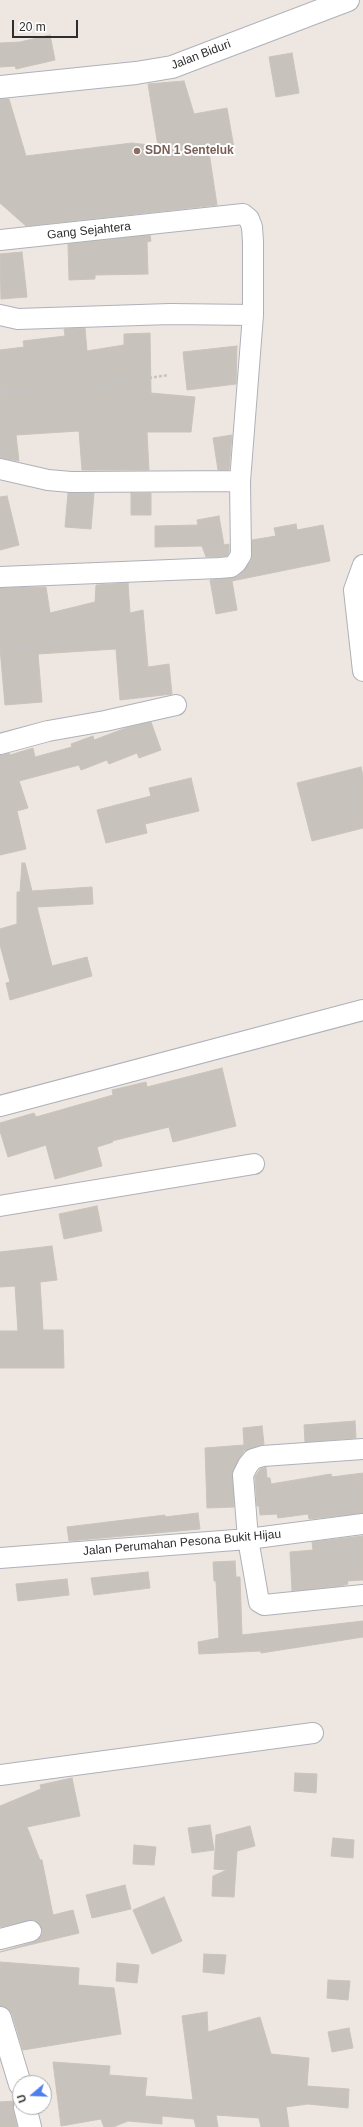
<!DOCTYPE html>
<html>
<head>
<meta charset="utf-8">
<style>
	body { margin:0 }
	#map { position:relative; width:363px; height:2127px; overflow:hidden; background:#eee7e1; font-family:Helvetica,sans-serif }
	canvas { display:block }
	.north { position:absolute; left:12px; top:2075px; width:40px; height:40px; box-sizing:border-box; background:#fff; border:1px solid #ababab; border-radius:50%; rotate:251deg; font-size:11px; font-weight:700; line-height:16px; text-align:center; color:#2e2e2e }
	.north::after { content:''; display:block; margin:auto; width:14px; height:18px; background:#4e7eee; clip-path:polygon(50% 0,100% 100%,50% 72%,0 100%) }
	.scale { position:absolute; left:12px; top:20px; width:66px; height:18px; box-sizing:border-box; border:2px solid #2e2e2e; border-top:0; padding-left:5px; font-size:12px; line-height:14px; white-space:nowrap; color:#2e2e2e; -webkit-text-stroke:3px #fff; paint-order:stroke }
</style>
</head>
<body>
<div id="map">
<canvas width="363" height="2127"></canvas>
<div class="north">U</div>
<div class="scale">20 m</div>
</div>
<script>
const c = document.querySelector('canvas').getContext('2d');
c.lineJoin = 'round';
function fillPath(path, color) {
  c.fillStyle = color;
  c.fill(path, 'evenodd');
}
function toPath(rows) {
  const path = new Path2D();
  for (const r of rows) {
    path.moveTo(r[0], r[1]);
    for (let i = 2; i < r.length; i += 2) path.lineTo(r[i], r[i + 1]);
  }
  return path;
}
function strokePath(path, color, width, dash) {
  c.strokeStyle = color;
  c.lineWidth = width;
  c.lineCap = dash ? 'butt' : 'round';
  c.setLineDash(dash || []);
  c.stroke(path);
}
function drawText(font, color, halo, rows, align = 'center') {
  c.font = font + ' Helvetica,sans-serif';
  c.lineWidth = 4;
  c.setLineDash([]);
  c.textBaseline = 'middle';
  c.strokeStyle = halo;
  c.fillStyle = color;
  for (const [text, x, y, turn = 0] of rows) {
    c.save();
    c.translate(x, y);
    c.rotate((+turn || 0) * Math.PI / 180);
    c.textAlign = isNaN(turn) ? turn : align;
    if (halo) c.strokeText(text, 0, 0);
    c.fillText(text, 0, 0);
    c.restore();
  }
}
const building = toPath([
	[50,35,55,60,16,69,15,66,0,67,0,43,20,42,50,35],
	[292,53,299,93,276,97,269,57,292,53],
	[184,81,194,114,227,108,234,148,209,152,217,205,26,226,0,203,0,99,9,99,26,156,132,143,158,146,148,84,184,81],
	[150,235,151,241,147,242,148,274,95,275,95,279,69,280,68,244,150,235],
	[22,252,27,297,1,299,0,254,22,252],
	[85,328,87,351,124,345,124,334,150,333,151,393,195,397,191,432,147,432,149,470,82,470,79,431,16,435,19,461,0,458,0,350,24,347,23,341,65,336,64,329,85,328],
	[237,346,236,384,187,390,183,352,237,346],
	[232,435,229,470,218,470,213,438,232,435],
	[68,493,94,493,91,529,65,527,68,493],
	[131,493,151,493,151,515,131,515,131,493],
	[7,496,19,545,0,550,0,497,7,496],
	[219,516,224,545,229,544,229,552,227,556,206,557,202,546,155,547,155,526,198,525,197,520,219,516],
	[296,524,297,530,323,525,330,561,232,581,237,610,216,614,210,580,232,578,238,576,251,561,252,540,276,536,274,528,296,524],
	[128,583,130,613,143,610,148,667,169,664,172,694,120,700,116,649,38,654,42,702,5,705,0,648,0,588,46,587,50,613,95,602,96,585,128,583],
	[151,722,161,750,139,758,137,753,109,764,107,760,81,770,79,765,19,781,28,808,17,811,26,849,0,855,0,755,9,753,10,755,33,748,35,757,72,747,71,744,93,736,94,740,126,728,151,722],
	[361,767,363,776,363,828,312,841,297,783,361,767],
	[191,778,199,811,145,824,147,833,106,843,97,810,151,796,149,788,191,778],
	[22,863,25,863,32,891,92,887,93,904,37,907,52,966,87,957,92,976,10,1000,6,983,10,982,0,945,0,929,17,924,17,892,20,892,22,863],
	[222,1068,236,1126,173,1142,169,1127,112,1141,113,1142,97,1147,102,1166,55,1179,46,1145,8,1157,0,1131,0,1123,34,1113,36,1117,113,1095,112,1090,146,1082,147,1087,222,1068],
	[97,1206,102,1231,64,1239,59,1214,97,1206],
	[52,1246,57,1280,40,1282,43,1330,63,1330,64,1368,0,1368,0,1331,18,1331,15,1286,0,1287,0,1252,52,1246],
	[355,1421,356,1438,305,1442,304,1425,355,1421],
	[262,1426,264,1444,244,1451,233,1470,234,1507,207,1508,205,1448,244,1445,243,1428,262,1426],
	[266,1467,267,1478,270,1478,271,1484,331,1474,332,1477,363,1473,363,1513,309,1519,308,1514,278,1518,277,1514,260,1515,259,1506,257,1506,255,1477,260,1469,266,1467],
	[198,1513,200,1529,69,1541,67,1527,165,1515,165,1517,198,1513],
	[363,1536,363,1580,347,1581,348,1584,340,1586,292,1591,290,1552,313,1550,312,1542,363,1536],
	[235,1561,236,1577,240,1577,242,1635,363,1621,363,1637,261,1653,261,1651,199,1654,198,1642,219,1638,216,1581,214,1581,213,1562,235,1561],
	[148,1572,150,1588,94,1595,91,1578,148,1572],
	[67,1579,69,1595,18,1601,16,1584,67,1579],
	[295,1773,317,1774,316,1793,294,1791,295,1773],
	[72,1778,80,1816,27,1827,40,1860,42,1860,53,1915,73,1910,79,1933,0,1952,34,1942,42,1934,42,1929,39,1923,34,1920,0,1927,0,1806,41,1789,40,1785,72,1778],
	[210,1825,214,1850,192,1853,188,1828,210,1825],
	[250,1826,255,1846,237,1851,234,1897,212,1896,213,1876,227,1870,214,1869,216,1835,250,1826],
	[333,1838,354,1840,353,1858,331,1856,333,1838],
	[134,1845,156,1847,154,1865,133,1864,134,1845],
	[125,1885,131,1909,92,1918,86,1895,125,1885],
	[164,1897,182,1941,152,1954,133,1910,164,1897],
	[204,1954,226,1955,224,1974,203,1972,204,1954],
	[0,1962,79,1968,78,1985,114,1988,121,2034,23,2050,12,2014,8,2009,0,2006,0,1962],
	[117,1963,139,1965,137,1983,116,1981,117,1963],
	[328,1980,350,1981,348,2000,327,1998,328,1980],
	[207,2012,208,2032,260,2017,271,2054,309,2058,307,2086,349,2089,348,2108,308,2104,286,2107,289,2127,261,2127,259,2118,216,2115,218,2127,196,2127,194,2119,162,2116,162,2124,128,2121,113,2127,104,2127,101,2119,61,2126,53,2062,110,2066,109,2075,147,2078,145,2096,193,2100,182,2016,207,2012],
	[349,2028,353,2048,332,2052,328,2032,349,2028],
	[15,2101,13,2110,17,2127,0,2127,0,2102,15,2101]
]);
const path = toPath([
	[0,392,80,389,168,375],
	[0,650,69,642]
]);
const minor = toPath([
	[0,240,243,214,249,219,252,227,253,242,253,315,240,481,241,555,236,563,231,567,219,568,0,577],
	[0,315,18,319,170,314,253,315],
	[0,469,48,480,71,482,240,481],
	[363,565,354,590,363,671],
	[0,744,48,731,105,721,176,705],
	[0,1106,363,1010],
	[0,1206,254,1164],
	[363,1449,263,1456,253,1459,248,1465,243,1475,248,1539,259,1602,264,1605,363,1595],
	[0,1558,248,1539,363,1524],
	[0,1775,313,1733],
	[0,1939,31,1931]
]);
const tertiary = toPath([
	[0,87,136,73,172,67,348,0],
	[0,2018,20,2084],
	[25,2107,30,2127]
]);
const markers = [
	[137,151,4,"#8d6e63"]
];
const streetNames = [
	["Jalan Biduri",201,55,-21],
	["Gang Sejahtera",89,231,-6],
	["Jalan Perumahan Pesona Bukit Hijau",182,1543,-5]
];
const educationNames = [
	["SDN 1 Senteluk",145,151]
];
fillPath(building, '#c7c2bc');
strokePath(building, '#c9c3bb', 1);
strokePath(minor, '#aeb1b9', 22);
strokePath(tertiary, '#aeb1b9', 24);
strokePath(path, '#c4c4c4', 2.5, [3, 2]);
strokePath(minor, '#fff', 20);
strokePath(tertiary, '#fff', 22);
for (const [x, y, r, color] of markers) {
  const dot = new Path2D();
  dot.arc(x, y, r, 0, 2 * Math.PI);
  c.fillStyle = color;
  c.fill(dot);
  strokePath(dot, '#fff', 1.5);
}
drawText('12px', '#2e2e2e', '#fff', streetNames);
drawText('bold 12px', '#785e54', '#fff', educationNames, 'left');
</script>
</body>
</html>
